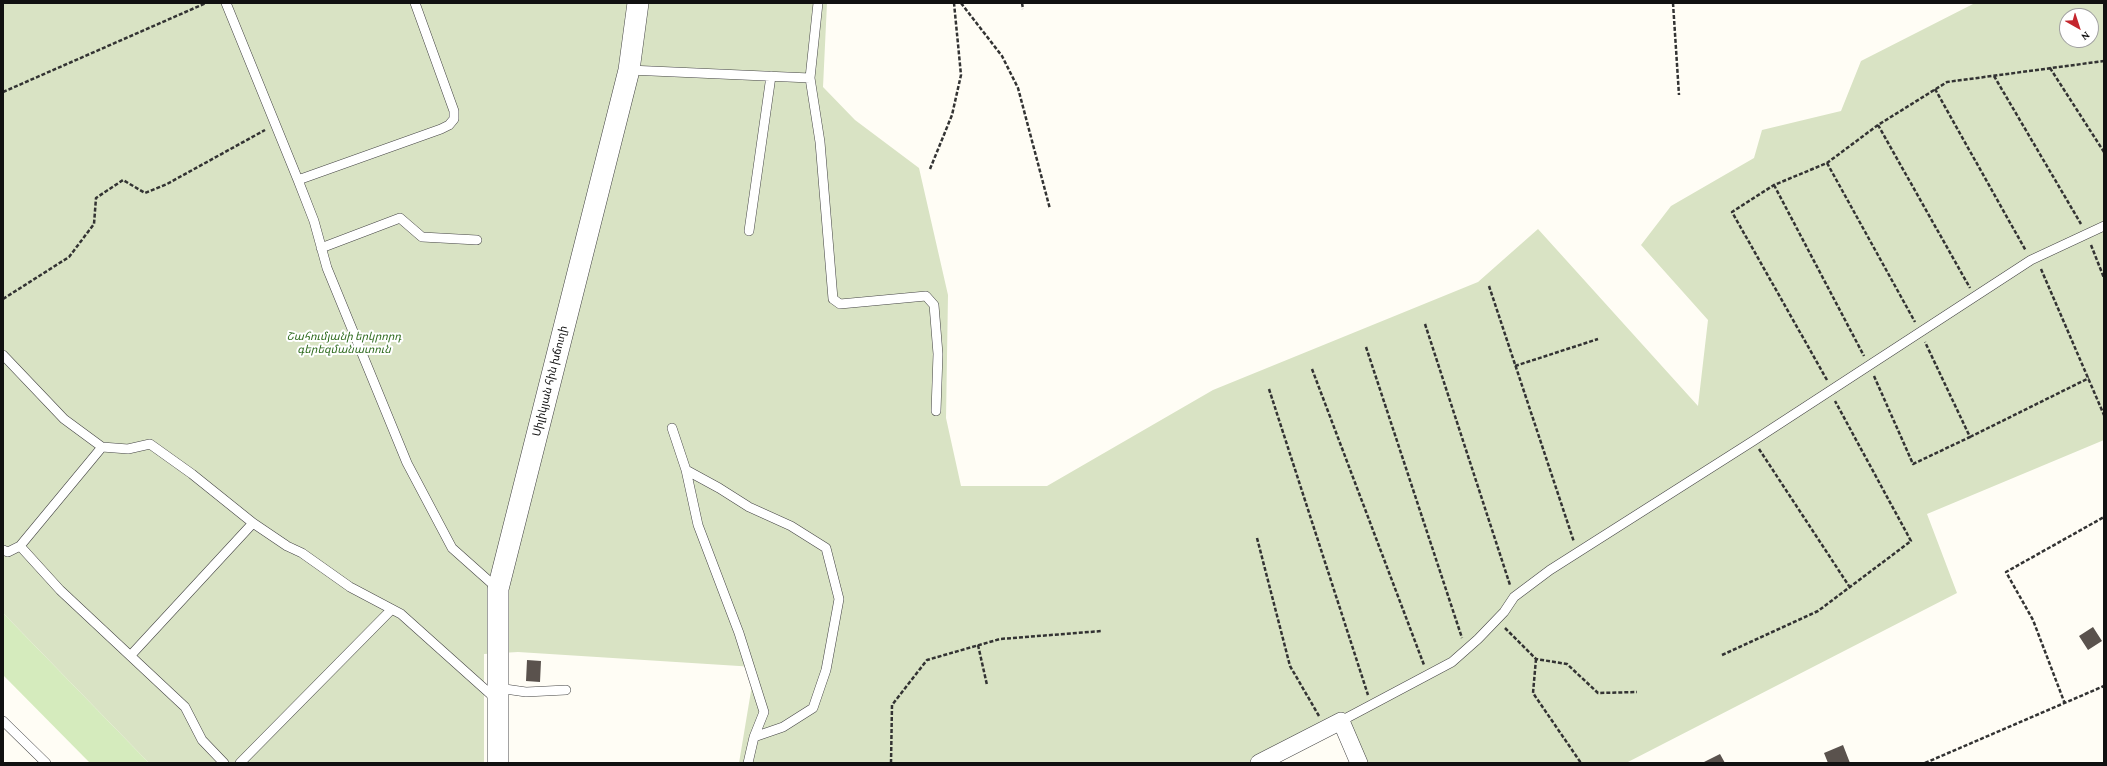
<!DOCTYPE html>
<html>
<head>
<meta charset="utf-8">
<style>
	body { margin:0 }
	#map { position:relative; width:2107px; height:766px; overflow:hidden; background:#fffdf5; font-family:"Crimson Pro",serif }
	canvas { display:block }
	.frame { position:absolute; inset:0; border:4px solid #111; pointer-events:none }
	.north { position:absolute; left:2059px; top:8px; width:40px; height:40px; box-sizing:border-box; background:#fff; border:1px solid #a0a0a0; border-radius:50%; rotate:141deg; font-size:11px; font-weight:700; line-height:16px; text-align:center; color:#111 }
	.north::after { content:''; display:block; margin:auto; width:14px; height:18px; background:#c4262e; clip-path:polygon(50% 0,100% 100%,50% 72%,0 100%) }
</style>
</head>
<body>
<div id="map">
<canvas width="2107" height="766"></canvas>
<div class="frame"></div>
<div class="north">N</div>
</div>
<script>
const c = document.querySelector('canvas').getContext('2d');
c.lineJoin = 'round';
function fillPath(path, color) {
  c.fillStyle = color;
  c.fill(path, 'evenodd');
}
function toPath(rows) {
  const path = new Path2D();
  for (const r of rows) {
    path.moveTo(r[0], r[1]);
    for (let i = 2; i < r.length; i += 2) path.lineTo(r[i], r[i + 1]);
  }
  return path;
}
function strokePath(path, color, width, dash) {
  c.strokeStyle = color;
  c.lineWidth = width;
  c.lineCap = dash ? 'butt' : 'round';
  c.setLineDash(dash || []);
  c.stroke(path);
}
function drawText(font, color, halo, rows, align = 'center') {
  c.font = font + ' "Crimson Pro","Noto Sans Armenian",serif';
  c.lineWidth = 4;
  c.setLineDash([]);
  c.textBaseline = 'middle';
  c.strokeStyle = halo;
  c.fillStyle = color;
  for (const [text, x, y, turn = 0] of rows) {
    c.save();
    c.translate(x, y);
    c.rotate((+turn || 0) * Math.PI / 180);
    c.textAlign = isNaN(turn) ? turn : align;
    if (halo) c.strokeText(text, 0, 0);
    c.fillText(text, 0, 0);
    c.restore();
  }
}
const green = toPath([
	[3,613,149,763,90,763,3,675]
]);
const cemetery = toPath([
	[3,3,827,3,823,87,855,120,919,168,948,295,946,418,961,486,1047,486,1213,390,1478,282,1538,229,1698,406,1708,320,1641,245,1671,206,1754,158,1762,130,1841,111,1861,61,1975,3,2104,3,2104,440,1927,514,1957,593,1626,763,1366,763,1348,724,1266,763,739,763,755,667,518,652,484,654,484,763,149,763,3,613],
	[2067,16,2091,16,2091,40,2067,40]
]);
const building = toPath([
	[2093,627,2102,641,2088,650,2079,636],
	[527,660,541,661,540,682,526,681],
	[1843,745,1850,763,1828,763,1824,753],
	[1720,754,1725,763,1702,763]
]);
const path = toPath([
	[961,3,1002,56,1018,88,1050,209],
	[1022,3,1023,9],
	[1673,3,1679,95],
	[2050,68,2104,152],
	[1994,76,2081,224],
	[1935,89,2026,251],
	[3,92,206,3],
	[1878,125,1970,288],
	[1827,163,1915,322],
	[930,169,952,115,961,75,954,3],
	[1774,185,1864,356],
	[2091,245,2104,278],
	[2041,269,2104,415],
	[1489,286,1574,542],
	[3,299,69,257,94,224,96,198,123,180,145,193,167,184,265,130],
	[1425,324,1510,585],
	[1366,347,1462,638],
	[1515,366,1598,339],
	[1312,369,1424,665],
	[1874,376,1913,464,1970,437,1925,342],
	[1827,380,1732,212,1774,185,1827,163,1878,125,1947,82,2104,61],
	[1269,389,1368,695],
	[1970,437,2089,378],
	[1759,449,1849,586],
	[1257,538,1290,666,1319,716],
	[1505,628,1536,659,1567,664,1598,693,1637,692],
	[978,645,987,685],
	[1722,655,1818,611,1911,541,1835,401],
	[1536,659,1533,693,1581,763],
	[2065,704,2033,620,2006,572,2104,517],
	[891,763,892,705,927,660,1000,639,1102,631],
	[1925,763,2104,686]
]);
const service = toPath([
	[226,3,298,180,314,221,327,268,407,463,452,548,498,589],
	[818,3,810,78,820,142,833,299,840,304,926,296,934,305,938,354,936,411],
	[629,70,810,78],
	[298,180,441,129,449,125,454,119,454,111,415,3],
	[749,231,771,76],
	[321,248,400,218,422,237,477,240],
	[3,355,64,419,102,447,128,449,150,444,192,474,253,523,287,546,302,553,350,587,401,614,497,700],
	[672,428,686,470,698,525,739,633,764,712,754,737,748,763],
	[686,470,719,488,749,507,791,526,826,548,839,599,826,670,813,708,783,727,754,737],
	[20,546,60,590,185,707,202,740,224,763],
	[3,550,8,552,20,546,102,447],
	[131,655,253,523],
	[498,688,526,692,566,690],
	[3,721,46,763],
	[1341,721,1452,662,1478,639,1504,612,1514,597,1550,570,1753,441,2031,260,2104,226],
	[240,763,391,610]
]);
const minor = toPath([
	[1259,763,1341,721,1359,763]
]);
const tertiary = toPath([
	[498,763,498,589,629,70,638,3]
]);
const parkNames = [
	["Շահումյանի երկրորդ",344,337],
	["գերեզմանատուն",344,350]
];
const streetNames = [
	["Սիլիկյան հին խճուղի",550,381,-76]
];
fillPath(green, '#d5ebbd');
fillPath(cemetery, '#d9e3c4');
fillPath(building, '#5a524d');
strokePath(service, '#444', 10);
strokePath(minor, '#444', 18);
strokePath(tertiary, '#444', 22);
strokePath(path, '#333', 2.5, [4, 2]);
strokePath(service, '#fff', 9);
strokePath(minor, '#fff', 17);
strokePath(tertiary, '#fff', 21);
drawText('italic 11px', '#2f6b1f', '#fff', parkNames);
drawText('11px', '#111', '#fff', streetNames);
</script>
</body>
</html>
